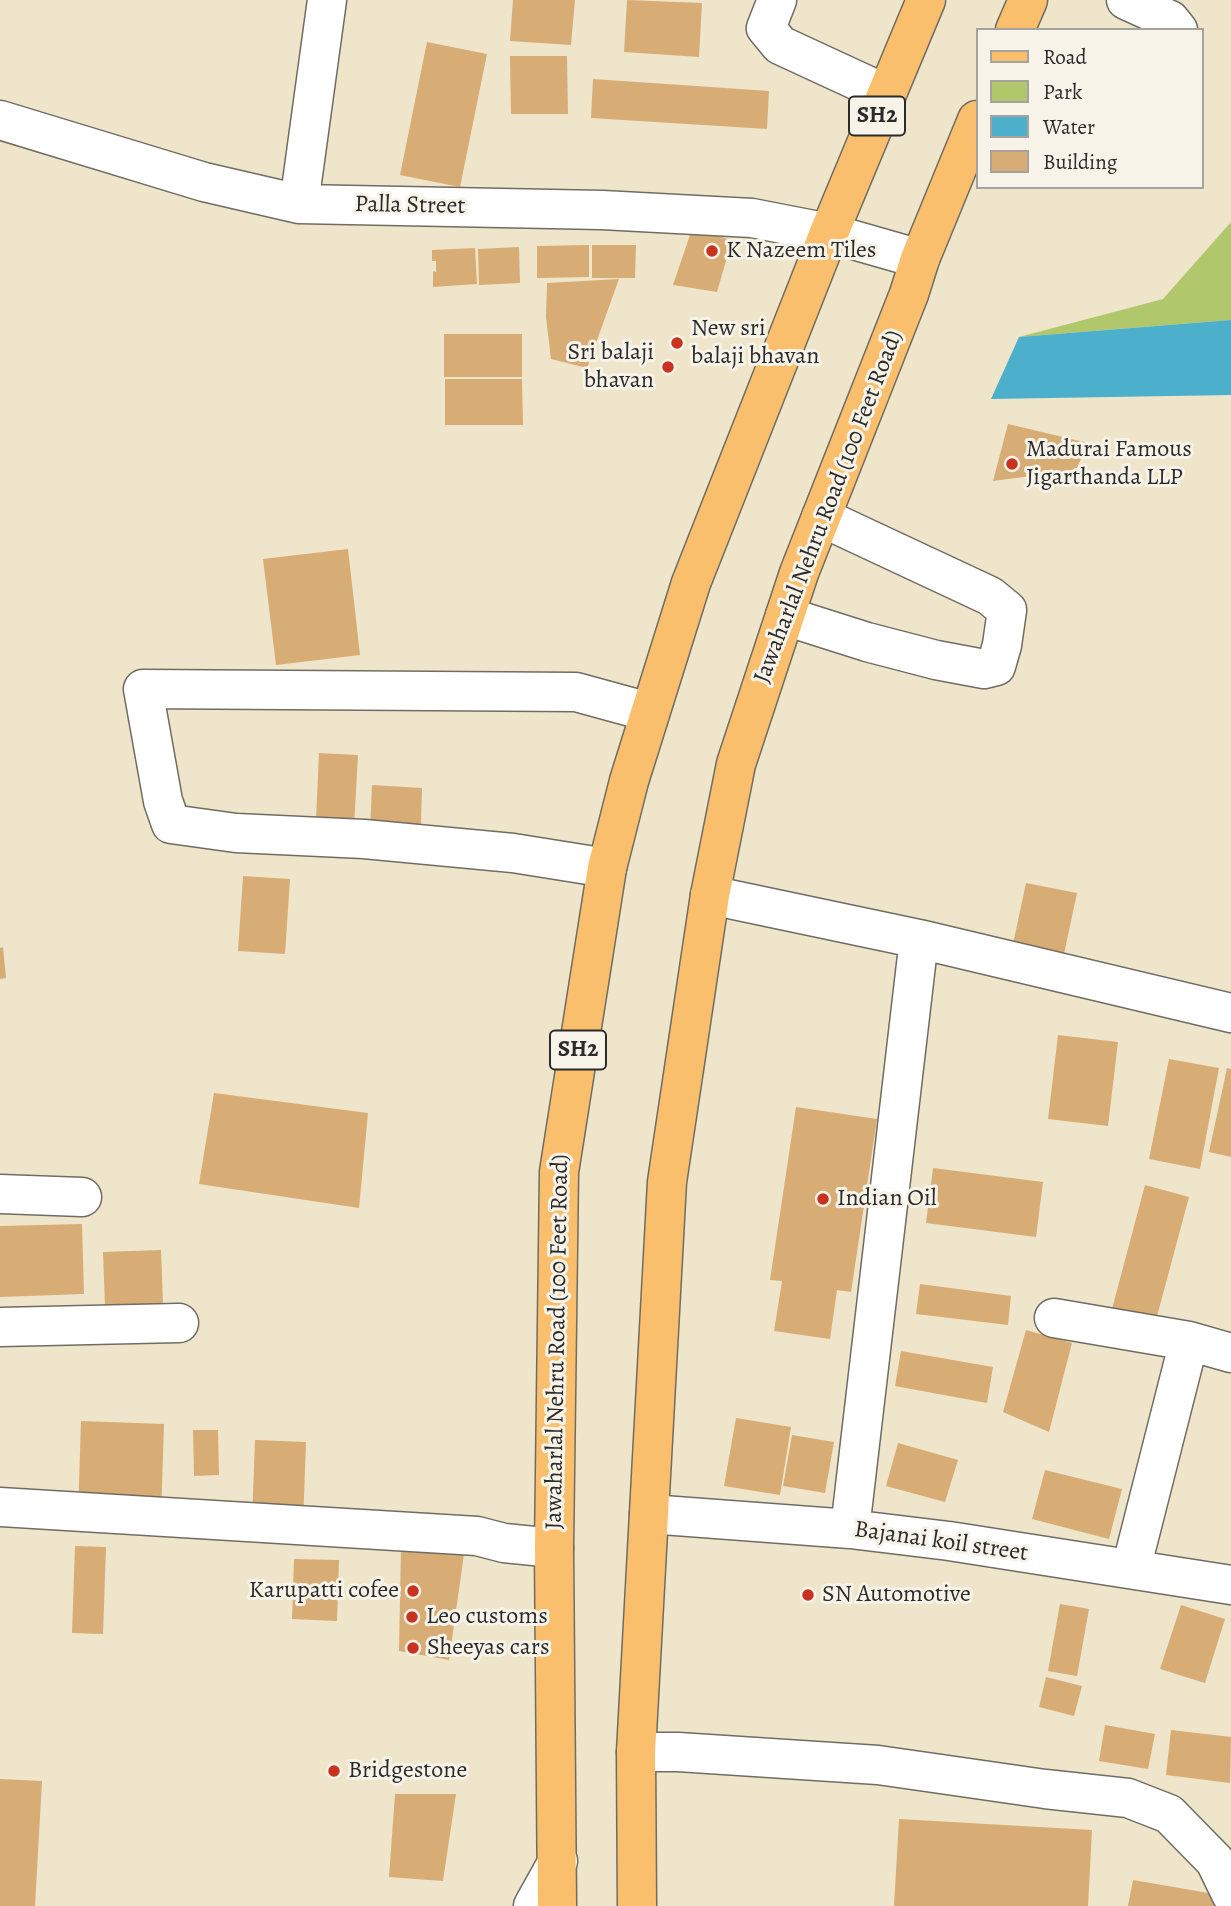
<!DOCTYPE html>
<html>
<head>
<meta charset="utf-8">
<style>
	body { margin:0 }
	#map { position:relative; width:1231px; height:1906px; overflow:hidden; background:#efe5ca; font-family:Alegreya,serif }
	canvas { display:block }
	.legend { position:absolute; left:976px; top:28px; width:228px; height:161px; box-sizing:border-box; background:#f7f3e8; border:2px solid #a5a39c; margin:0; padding:9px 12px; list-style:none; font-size:21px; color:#2b2b2b }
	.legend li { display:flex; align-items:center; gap:14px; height:35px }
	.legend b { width:35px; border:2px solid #a5a39c }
</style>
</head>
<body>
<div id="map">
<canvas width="1231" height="1906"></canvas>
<ul class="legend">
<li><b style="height:9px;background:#f9bf6d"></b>Road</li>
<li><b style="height:19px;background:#b1c76b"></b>Park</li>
<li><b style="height:19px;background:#4cafcb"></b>Water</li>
<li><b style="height:19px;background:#d8ac75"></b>Building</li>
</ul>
</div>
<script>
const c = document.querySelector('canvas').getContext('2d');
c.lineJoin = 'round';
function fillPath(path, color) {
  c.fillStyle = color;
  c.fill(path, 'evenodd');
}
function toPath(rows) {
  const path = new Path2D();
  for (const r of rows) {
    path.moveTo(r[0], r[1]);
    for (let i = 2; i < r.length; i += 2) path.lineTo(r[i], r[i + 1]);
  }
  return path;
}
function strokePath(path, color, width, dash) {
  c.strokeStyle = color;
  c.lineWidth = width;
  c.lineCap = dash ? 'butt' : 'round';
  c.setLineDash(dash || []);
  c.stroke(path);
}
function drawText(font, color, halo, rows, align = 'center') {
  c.font = font + ' Alegreya,serif';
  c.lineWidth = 6;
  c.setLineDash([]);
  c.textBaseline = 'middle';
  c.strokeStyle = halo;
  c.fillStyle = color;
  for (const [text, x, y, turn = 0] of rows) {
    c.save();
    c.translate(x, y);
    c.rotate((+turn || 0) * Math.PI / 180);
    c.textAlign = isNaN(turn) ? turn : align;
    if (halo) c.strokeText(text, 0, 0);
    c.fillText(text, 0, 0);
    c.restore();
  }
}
const green = toPath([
	[1231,222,1231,320,1019,337,1163,299]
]);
const water = toPath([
	[1231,320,1231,395,991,399,1019,337]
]);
const building = toPath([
	[513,0,575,0,571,45,510,41],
	[627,0,702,3,699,57,624,52],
	[427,42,487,54,460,187,400,175],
	[510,56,567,56,568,114,511,114],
	[593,79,769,91,767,129,591,118],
	[692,229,732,240,717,292,673,285],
	[589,245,589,277,537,278,537,246],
	[592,245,636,245,635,278,592,278],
	[519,247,520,283,479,285,478,249],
	[475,248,477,284,433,287,433,271,436,272,436,261,432,261,432,250],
	[619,279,587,368,551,359,546,317,547,283],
	[444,334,522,334,522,377,444,377],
	[445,379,522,379,523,425,445,425],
	[1008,424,1088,443,1076,470,993,481],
	[348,549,360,655,276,665,263,559],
	[319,753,358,755,353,845,315,841],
	[372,785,422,788,420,856,369,856],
	[243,876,290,879,285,954,238,951],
	[1026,883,1077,893,1058,982,1007,972],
	[3,947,6,978,0,979,0,948],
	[1058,1035,1118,1042,1108,1126,1048,1119],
	[1169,1059,1219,1068,1200,1169,1149,1159],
	[1227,1068,1231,1069,1231,1157,1209,1152],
	[214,1093,368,1113,359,1208,199,1184],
	[796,1107,877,1119,851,1292,837,1290,830,1339,774,1331,782,1281,770,1280],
	[933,1168,1043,1182,1036,1237,926,1223],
	[1145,1185,1189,1197,1156,1320,1112,1309],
	[82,1224,84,1294,0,1297,0,1226],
	[161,1250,163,1304,105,1306,103,1252],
	[920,1284,1011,1296,1008,1325,916,1314],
	[1026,1330,1072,1343,1049,1432,1003,1412],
	[901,1351,993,1367,987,1403,895,1386],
	[736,1418,791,1427,780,1495,724,1486],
	[81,1421,164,1424,161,1518,78,1515],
	[193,1430,218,1430,219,1475,194,1476],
	[792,1435,834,1442,825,1493,783,1486],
	[255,1440,306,1442,303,1524,252,1522],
	[898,1443,958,1460,945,1502,886,1486],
	[1045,1470,1122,1489,1109,1539,1032,1519],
	[75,1546,106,1547,103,1634,72,1633],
	[401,1547,464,1554,449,1660,399,1651],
	[294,1559,339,1560,337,1621,292,1619],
	[1060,1604,1089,1609,1077,1676,1048,1671],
	[1181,1605,1225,1619,1205,1683,1160,1669],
	[1046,1677,1082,1686,1074,1716,1039,1707],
	[1105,1725,1155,1734,1148,1769,1099,1761],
	[1171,1730,1231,1737,1230,1783,1166,1775],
	[0,1779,42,1781,35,1906,0,1906],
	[395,1794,456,1794,443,1881,389,1877],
	[899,1819,1092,1830,1088,1906,894,1906],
	[1133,1880,1220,1895,1218,1906,1128,1906]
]);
const minor = toPath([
	[777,0,766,28,780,45,886,94],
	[1126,0,1170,20,1178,30],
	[0,120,204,182,299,204,602,210,752,218,829,233,920,259],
	[299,204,327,0],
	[785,616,867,642,936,660,984,669,996,666,1002,645,1007,610,990,596,821,517],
	[607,868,513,853,364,839,236,833,171,824,163,801,143,689,576,692,649,712],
	[710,895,919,939],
	[0,1194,82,1197],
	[1054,1318,1189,1341,1231,1353],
	[0,1327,179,1323],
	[0,1507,477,1536,504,1543,554,1548],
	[649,1514,850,1529,949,1541,1231,1585],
	[850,1529,919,939,1231,1013],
	[1131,1569,1189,1341],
	[636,1752,678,1752,878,1765,1045,1789,1128,1798,1169,1814,1215,1861,1231,1894],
	[533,1906,558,1861]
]);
const major = toPath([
	[1015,30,1028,0],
	[557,1906,554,1548,559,1172,607,868,629,781,691,583,829,233,926,0],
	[637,1906,636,1752,667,1182,710,895,736,764,799,573,909,294,920,259,977,120]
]);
const markers = [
	[712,251,7,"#c8321e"],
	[677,343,7,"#c8321e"],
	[668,367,7,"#c8321e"],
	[1012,464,7,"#c8321e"],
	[823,1199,7,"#c8321e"],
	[413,1591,7,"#c8321e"],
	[808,1595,7,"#c8321e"],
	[412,1617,7,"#c8321e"],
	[413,1648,7,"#c8321e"],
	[334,1771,7,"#c8321e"]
];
const shields = [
	[877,116,56],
	[578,1050,56]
];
const shieldNames = [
	["SH2",877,116],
	["SH2",578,1050]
];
const streetNames = [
	["Palla Street",410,206,1],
	["Jawaharlal Nehru Road (100 Feet Road)",829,507,-69],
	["Jawaharlal Nehru Road (100 Feet Road)",558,1342,-89],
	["Bajanai koil street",941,1542,8]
];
const poiNames = [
	["K Nazeem Tiles",726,251],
	["New sri",691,329],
	["balaji bhavan",691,357],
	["Sri balaji",654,353,"right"],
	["bhavan",654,381,"right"],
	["Madurai Famous",1026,450],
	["Jigarthanda LLP",1026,478],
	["Indian Oil",837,1199],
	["Karupatti cofee",399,1591,"right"],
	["SN Automotive",822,1595],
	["Leo customs",426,1617],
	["Sheeyas cars",427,1648],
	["Bridgestone",348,1771]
];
fillPath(green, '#b1c76b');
fillPath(water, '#4cafcb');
fillPath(building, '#d8ac75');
strokePath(minor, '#706c63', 41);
strokePath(major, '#706c63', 41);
strokePath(minor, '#fff', 38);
strokePath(major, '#f9bf6d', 38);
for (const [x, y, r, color] of markers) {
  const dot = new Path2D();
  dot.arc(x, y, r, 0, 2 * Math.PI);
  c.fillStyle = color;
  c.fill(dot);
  strokePath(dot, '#f7f3e8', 2.5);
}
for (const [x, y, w] of shields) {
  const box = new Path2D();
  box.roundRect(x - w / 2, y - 19.5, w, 39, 5);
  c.fillStyle = '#f7f3e8';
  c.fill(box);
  strokePath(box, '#2b2b2b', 2);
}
drawText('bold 23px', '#2b2b2b', null, shieldNames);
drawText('24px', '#2b2b2b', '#f7f3e8', streetNames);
drawText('24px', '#2b2b2b', '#f7f3e8', poiNames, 'left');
</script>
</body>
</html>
